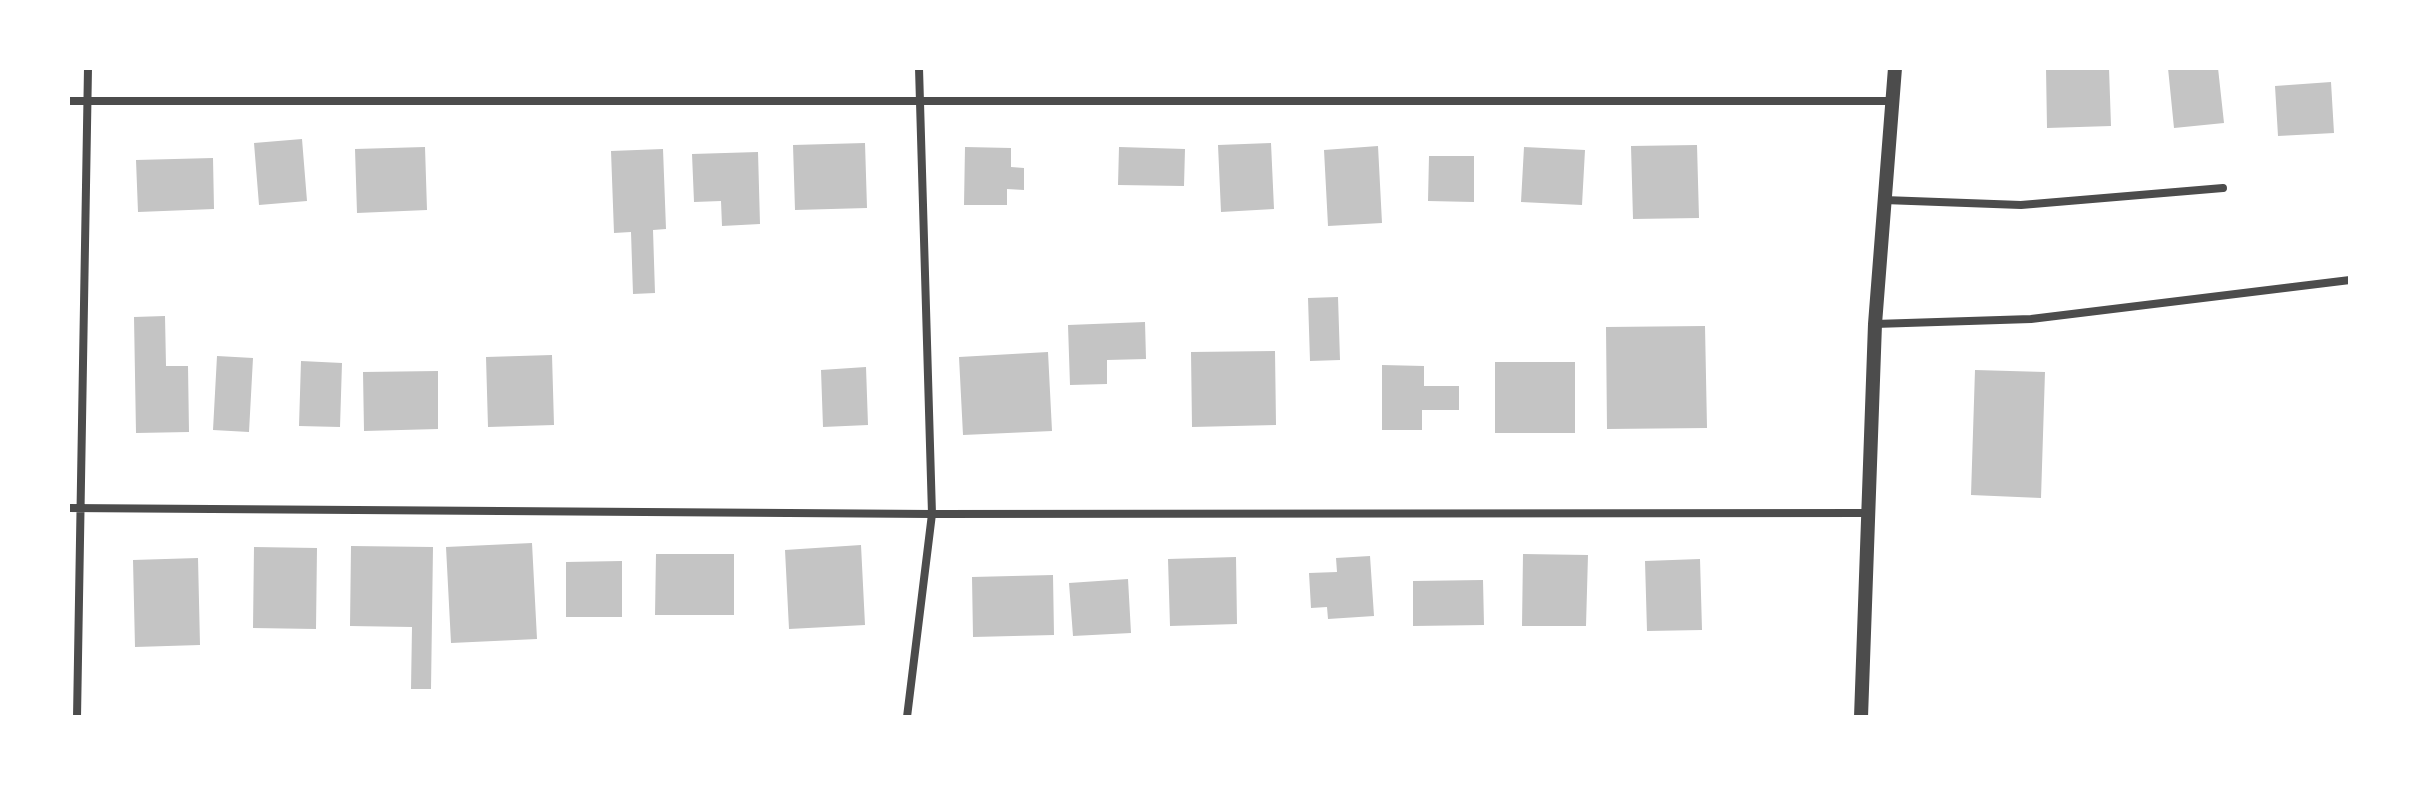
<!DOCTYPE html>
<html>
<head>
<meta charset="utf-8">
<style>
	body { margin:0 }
	#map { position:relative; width:2418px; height:785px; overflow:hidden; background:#fff; font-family:Inter,sans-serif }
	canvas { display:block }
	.frame { position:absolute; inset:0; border:70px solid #fff; pointer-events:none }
</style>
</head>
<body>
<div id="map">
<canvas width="2418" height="785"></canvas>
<div class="frame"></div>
</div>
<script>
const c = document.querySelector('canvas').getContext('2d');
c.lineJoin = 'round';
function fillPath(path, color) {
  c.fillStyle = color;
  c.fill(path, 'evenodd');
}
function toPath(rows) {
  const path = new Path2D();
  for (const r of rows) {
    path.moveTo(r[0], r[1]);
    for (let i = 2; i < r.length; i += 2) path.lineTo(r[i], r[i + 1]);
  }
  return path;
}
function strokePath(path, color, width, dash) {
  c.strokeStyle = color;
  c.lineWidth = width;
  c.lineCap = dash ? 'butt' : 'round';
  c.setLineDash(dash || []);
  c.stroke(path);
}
const building = toPath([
	[2046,68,2109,68,2111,126,2047,128],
	[2168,68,2218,68,2224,123,2174,128],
	[2331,82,2334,133,2278,136,2275,86],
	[302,139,307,201,259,205,254,143],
	[865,143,867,208,795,210,793,145],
	[1271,143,1274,209,1221,212,1218,145],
	[1697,145,1699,218,1633,219,1631,146],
	[1378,146,1382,223,1328,226,1324,150],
	[425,147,427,210,357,213,355,149],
	[965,147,1011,148,1011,167,1024,168,1024,190,1007,189,1007,205,964,205],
	[1119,147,1185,149,1184,186,1118,185],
	[1524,147,1585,150,1582,205,1521,202],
	[663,149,666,229,653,230,655,293,633,294,631,232,614,233,611,151],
	[758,152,760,224,722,226,721,201,694,202,692,154],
	[1429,156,1474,156,1474,202,1428,201],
	[213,158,214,209,138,212,136,160],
	[1338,297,1340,360,1310,361,1308,298],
	[165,316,166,366,188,366,189,432,136,433,134,317],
	[1145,322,1146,359,1107,360,1107,384,1070,385,1068,325],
	[1705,326,1707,428,1607,429,1606,327],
	[1275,351,1276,425,1192,427,1191,352],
	[1048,352,1052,431,963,435,959,357],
	[552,355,554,425,488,427,486,357],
	[217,356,253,358,249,432,213,430],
	[301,361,342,363,340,427,299,426],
	[1495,362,1575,362,1575,433,1495,433],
	[1382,365,1424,366,1424,386,1459,386,1459,410,1422,410,1422,430,1382,430],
	[866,367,868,425,823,427,821,370],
	[1975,370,2045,372,2041,498,1971,495],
	[438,371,438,429,364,431,363,372],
	[532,543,537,639,451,643,446,547],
	[861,545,865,625,789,629,785,550],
	[351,546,433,547,431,689,411,689,412,627,350,626],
	[254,547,317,548,316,629,253,628],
	[656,554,734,554,734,615,655,615],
	[1523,554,1588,555,1586,626,1522,626],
	[1370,556,1374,616,1328,619,1327,607,1311,608,1309,573,1337,572,1336,558],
	[1236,557,1237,624,1170,626,1168,559],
	[198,558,200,645,135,647,133,560],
	[1700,559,1702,630,1647,631,1645,561],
	[622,561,622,617,566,617,566,562],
	[1053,575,1054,635,973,637,972,577],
	[1128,579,1131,633,1073,636,1069,583],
	[1483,580,1484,625,1413,626,1413,581]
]);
const minor = toPath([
	[68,101,1893,101],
	[1884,200,2021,205,2223,188],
	[1875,324,2031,319,2350,280],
	[68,508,932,514,1868,513],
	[77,717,88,68],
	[907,717,932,514,919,68]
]);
const tertiary = toPath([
	[1861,717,1875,324,1895,68]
]);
fillPath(building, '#c4c4c4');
strokePath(minor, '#4c4c4c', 8);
strokePath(tertiary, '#4c4c4c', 14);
</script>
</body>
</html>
